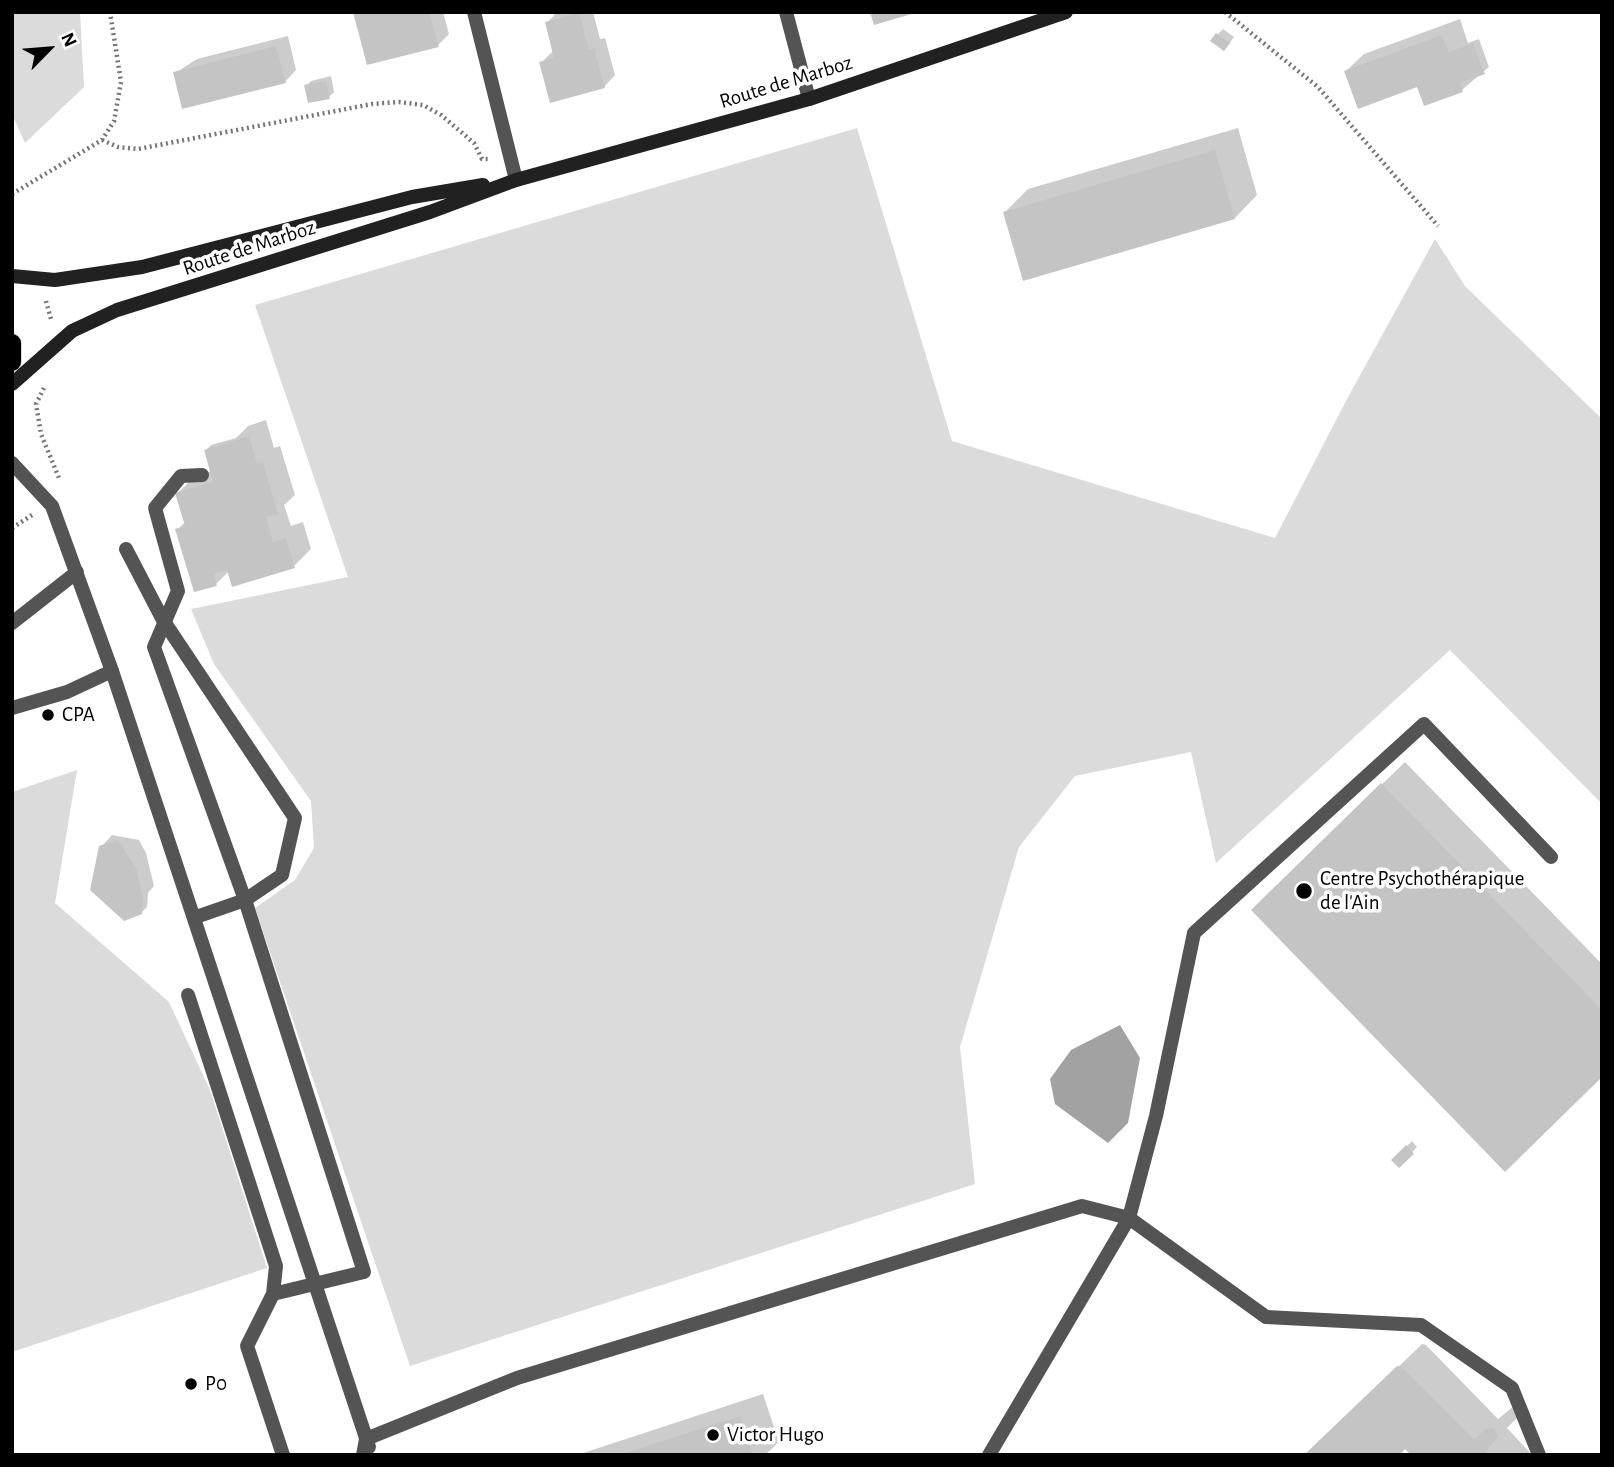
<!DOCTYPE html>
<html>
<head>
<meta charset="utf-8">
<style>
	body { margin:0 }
	#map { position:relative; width:1614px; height:1467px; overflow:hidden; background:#fff; font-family:"Alegreya Sans",sans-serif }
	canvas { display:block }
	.frame { position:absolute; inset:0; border:14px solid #000; pointer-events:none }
	.north { position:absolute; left:14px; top:14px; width:70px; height:70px; -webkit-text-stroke:5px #fff; paint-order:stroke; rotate:65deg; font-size:19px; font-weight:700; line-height:28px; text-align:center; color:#000 }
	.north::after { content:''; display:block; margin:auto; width:24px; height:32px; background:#000; clip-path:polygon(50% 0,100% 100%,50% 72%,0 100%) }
</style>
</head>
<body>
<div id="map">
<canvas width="1614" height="1467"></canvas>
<div class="frame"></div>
<div class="north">N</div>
</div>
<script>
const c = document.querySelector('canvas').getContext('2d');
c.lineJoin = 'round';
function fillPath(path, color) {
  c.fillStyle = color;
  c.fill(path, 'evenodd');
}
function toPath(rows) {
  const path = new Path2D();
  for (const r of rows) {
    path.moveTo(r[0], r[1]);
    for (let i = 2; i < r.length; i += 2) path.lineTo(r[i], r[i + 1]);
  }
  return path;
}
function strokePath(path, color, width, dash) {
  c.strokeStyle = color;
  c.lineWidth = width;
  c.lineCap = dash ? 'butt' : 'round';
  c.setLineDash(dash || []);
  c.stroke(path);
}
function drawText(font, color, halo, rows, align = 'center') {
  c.font = font + ' "Alegreya Sans",sans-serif';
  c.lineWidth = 7;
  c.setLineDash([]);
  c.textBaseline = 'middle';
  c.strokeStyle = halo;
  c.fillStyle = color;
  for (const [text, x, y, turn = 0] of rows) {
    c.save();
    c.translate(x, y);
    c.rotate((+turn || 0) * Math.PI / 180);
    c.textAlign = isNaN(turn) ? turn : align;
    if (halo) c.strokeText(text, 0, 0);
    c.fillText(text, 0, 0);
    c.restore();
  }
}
const green = toPath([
	[12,12,80,12,84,87,25,143,12,114],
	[857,128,952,441,1275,538,1347,399,1435,239,1465,286,1602,419,1602,804,1450,650,1216,863,1191,752,1075,776,1019,847,960,1047,975,1184,410,1366,255,908,295,880,314,848,311,801,214,664,191,609,348,577,255,305],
	[77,770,55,903,169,1002,210,1090,267,1268,12,1352,12,792]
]);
const water = toPath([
	[1120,1025,1140,1058,1128,1123,1108,1143,1055,1104,1050,1079,1071,1050]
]);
const shadow = toPath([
	[355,12,443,12,449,34,438,45],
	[557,12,593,12,600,39,605,38,615,75,604,87,541,63,553,51,547,23],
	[1460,19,1468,43,1479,39,1489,67,1462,90,1346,71,1364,54],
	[1223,29,1234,37,1229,44,1218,34],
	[288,36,296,70,285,82,175,73,197,59],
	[331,76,334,92,329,97,306,86,311,81],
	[1238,128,1257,195,1235,218,1005,212,1028,189],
	[266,420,274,448,280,446,295,495,284,505,291,526,303,522,311,549,294,566,229,571,216,584,177,530,186,521,177,494,195,476,212,471,206,450,211,445,236,438,248,426],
	[1405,762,1602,964,1602,1075,1276,887],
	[112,835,139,840,146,853,154,886,148,893,147,907,141,913,101,847],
	[1412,1141,1417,1147,1399,1166,1393,1160],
	[1422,1344,1426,1345,1498,1419,1514,1406,1520,1415,1507,1428,1532,1455,1413,1455,1406,1447,1325,1438],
	[763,1394,779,1442,765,1455,577,1455]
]);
const building = toPath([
	[353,12,429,12,439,47,367,65],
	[870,12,915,12,915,13,874,25],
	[579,13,589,50,594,48,605,88,550,103,539,62,554,58,545,22],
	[1216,33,1230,43,1224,51,1210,41],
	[1442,35,1449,52,1473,43,1485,74,1460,83,1463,92,1424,106,1417,87,1358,109,1344,71],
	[276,46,286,83,182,109,173,72],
	[326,81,330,99,308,103,304,85],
	[1215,150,1235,219,1023,281,1003,212],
	[249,436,257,464,263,462,278,514,266,517,273,542,286,538,295,568,232,587,227,570,214,574,217,586,194,592,175,529,185,526,175,493,213,482,204,450],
	[1381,783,1602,1010,1602,1077,1505,1172,1251,910],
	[118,840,137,870,143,899,142,914,124,921,90,890,99,846],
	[1406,1145,1414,1154,1399,1168,1391,1160],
	[1397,1366,1402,1367,1474,1440,1485,1429,1494,1428,1498,1437,1485,1452,1488,1455,1411,1455,1405,1449,1400,1455,1304,1455],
	[740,1416,753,1455,622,1455,622,1454]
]);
const path = toPath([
	[1225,12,1318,87,1438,226],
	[102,140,118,147,138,149,372,104,399,102,423,105,441,115,474,143,482,159,488,159],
	[12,194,102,140,114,121,121,82,110,12],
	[46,301,51,319],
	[44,388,36,404,41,434,59,478],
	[12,528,32,515]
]);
const service = toPath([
	[126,549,163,620,295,818,282,875,245,900,196,917],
	[112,671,369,1447],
	[363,1455,366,1439,517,1378,1082,1206,1129,1218,1156,1116,1194,933,1424,724,1551,857],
	[989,1455,1129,1218,1266,1317,1421,1325,1512,1388,1539,1455]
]);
const pedestrian = toPath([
	[202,475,181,476,155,508,178,591,154,647,245,900,364,1272,273,1294,247,1346,283,1455],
	[188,995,276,1266,273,1294]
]);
const minor = toPath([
	[474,12,516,180],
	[786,12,809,99],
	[12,463,52,506,112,671,67,692,12,708],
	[12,623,77,572]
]);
const secondary = toPath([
	[12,276,55,280,142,267,412,197,483,185],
	[12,384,72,331,117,310,430,212,516,180,809,99,1066,12]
]);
const primary = toPath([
	[12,343,12,362]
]);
const markers = [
	[48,715,7,"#000"],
	[1304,891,9,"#000"],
	[191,1384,7,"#000"],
	[713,1435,7,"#000"]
];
const streetNames = [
	["Route de Marboz",786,82,-17],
	["Route de Marboz",249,248,-18]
];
const poiNames = [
	["CPA",62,715],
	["Centre Psychothérapique",1320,879],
	["de l'Ain",1320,903],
	["P0",205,1384],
	["Victor Hugo",727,1435]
];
fillPath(green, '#dbdbdb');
fillPath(water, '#a2a2a2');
fillPath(shadow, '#0003');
fillPath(building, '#c4c4c4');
strokePath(primary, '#dbdbdb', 20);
strokePath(path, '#767676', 4.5, [2, 3.5]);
strokePath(service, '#545454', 14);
strokePath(pedestrian, '#545454', 14);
strokePath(minor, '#545454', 14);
strokePath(secondary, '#212121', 14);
strokePath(primary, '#000', 18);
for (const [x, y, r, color] of markers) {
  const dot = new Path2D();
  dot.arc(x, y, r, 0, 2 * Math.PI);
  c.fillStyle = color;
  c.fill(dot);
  strokePath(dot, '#fff', 2.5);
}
drawText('21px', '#000', '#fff', streetNames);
drawText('21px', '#000', '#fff', poiNames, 'left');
</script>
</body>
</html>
